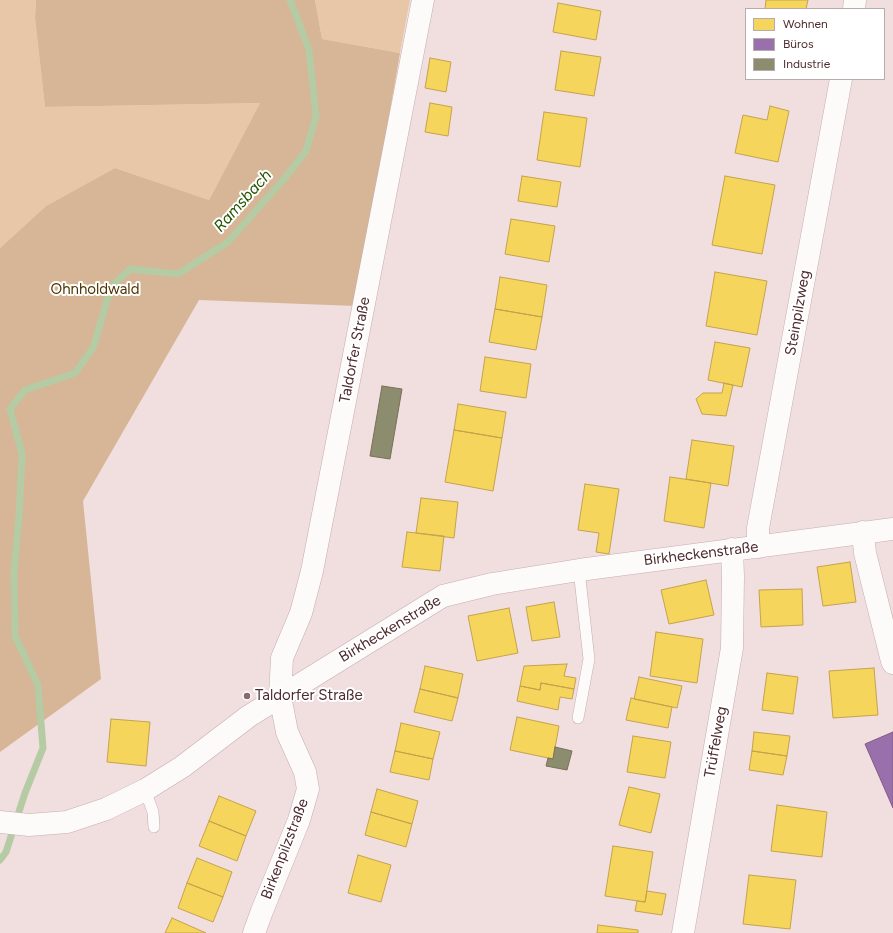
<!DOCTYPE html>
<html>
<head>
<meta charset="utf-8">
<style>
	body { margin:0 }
	#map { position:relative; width:893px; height:933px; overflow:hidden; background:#f1dedf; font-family:Figtree,sans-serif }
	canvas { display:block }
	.legend { position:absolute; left:745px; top:8px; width:140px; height:72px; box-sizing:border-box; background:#fff; border:1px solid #b8abab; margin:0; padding:5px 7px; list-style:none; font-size:12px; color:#4e2c2e }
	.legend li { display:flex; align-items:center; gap:8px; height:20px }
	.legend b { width:20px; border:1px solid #b8abab }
</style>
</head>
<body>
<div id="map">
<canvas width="893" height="933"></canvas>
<ul class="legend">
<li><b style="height:11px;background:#f6d55c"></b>Wohnen</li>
<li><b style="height:11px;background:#9970ab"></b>Büros</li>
<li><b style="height:11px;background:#8c8c6e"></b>Industrie</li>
</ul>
</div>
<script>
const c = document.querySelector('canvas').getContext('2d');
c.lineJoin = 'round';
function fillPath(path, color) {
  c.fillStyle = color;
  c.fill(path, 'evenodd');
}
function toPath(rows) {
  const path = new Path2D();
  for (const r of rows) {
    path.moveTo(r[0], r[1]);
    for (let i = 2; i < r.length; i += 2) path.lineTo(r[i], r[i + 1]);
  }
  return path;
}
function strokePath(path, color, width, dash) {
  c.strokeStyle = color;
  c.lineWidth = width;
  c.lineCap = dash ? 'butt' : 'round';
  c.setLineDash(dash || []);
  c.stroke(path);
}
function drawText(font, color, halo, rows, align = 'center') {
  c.font = font + ' Figtree,sans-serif';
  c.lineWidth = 4;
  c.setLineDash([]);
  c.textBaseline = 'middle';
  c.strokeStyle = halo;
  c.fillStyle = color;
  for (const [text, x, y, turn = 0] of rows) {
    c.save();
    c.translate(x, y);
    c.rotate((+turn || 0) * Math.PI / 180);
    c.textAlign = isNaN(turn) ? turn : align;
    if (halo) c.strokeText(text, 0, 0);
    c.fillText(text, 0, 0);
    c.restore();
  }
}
const green = toPath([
	[0,0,36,0,35,18,45,107,260,103,209,200,115,168,46,206,0,248],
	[315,0,410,0,400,53,322,39]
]);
const forest = toPath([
	[36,0,315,0,322,39,400,53,356,306,199,300,83,501,101,679,0,752,0,248,46,206,115,168,209,200,260,103,45,107,35,18]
]);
const homes = toPath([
	[766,0,808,0,806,9,765,9,766,0],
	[558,3,601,11,596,40,553,32,558,3],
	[561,51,601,57,594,96,555,90,561,51],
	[430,58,451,62,446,92,425,88,430,58],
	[430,103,452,107,448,136,425,132,430,103],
	[770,106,789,111,778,162,735,153,743,115,767,120,770,106],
	[544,112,587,118,580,167,537,160,544,112],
	[522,176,561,182,557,207,518,201,522,176],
	[725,176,775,185,762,254,712,245,725,176],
	[511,219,555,226,549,262,505,254,511,219],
	[715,272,767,281,757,335,706,326,715,272],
	[500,277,547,285,542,317,495,309,500,277],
	[495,309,542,317,536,350,489,342,495,309],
	[715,342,750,348,742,387,708,380,715,342],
	[485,357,531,364,526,398,480,391,485,357],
	[724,383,733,385,726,416,702,414,696,399,703,393,722,393,724,383],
	[458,404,506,412,502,438,454,430,458,404],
	[454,430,502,438,493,491,445,482,454,430],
	[692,440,734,446,728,486,686,479,692,440],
	[670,477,711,483,704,528,664,521,670,477],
	[585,484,619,489,609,554,596,552,599,533,578,530,585,484],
	[421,498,458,502,454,538,416,533,421,498],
	[407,532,444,536,440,571,402,567,407,532],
	[850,562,856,602,823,606,817,567,850,562],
	[706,580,714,615,669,624,661,590,706,580],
	[802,589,803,625,761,627,759,590,802,589],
	[554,602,560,637,532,641,526,607,554,602],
	[509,608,518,653,477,661,468,616,509,608],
	[656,632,703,639,697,683,650,676,656,632],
	[567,664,564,676,576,678,574,689,541,683,540,690,520,686,524,666,567,664],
	[425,666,463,674,458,698,420,689,425,666],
	[874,668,878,715,833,718,829,671,874,668],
	[767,673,798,677,793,714,762,710,767,673],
	[639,677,682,686,677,708,634,699,639,677],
	[541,683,574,689,572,699,560,697,558,710,517,701,520,686,540,690,541,683],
	[420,689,458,698,452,721,414,712,420,689],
	[631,698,672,707,668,728,626,720,631,698],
	[517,717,559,726,553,759,510,750,517,717],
	[111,719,150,722,146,766,107,762,111,719],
	[401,723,440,732,433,759,395,751,401,723],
	[754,732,790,736,787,756,752,751,754,732],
	[633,736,671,742,665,778,627,772,633,736],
	[395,751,433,759,429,780,390,772,395,751],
	[752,751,787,756,783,775,749,770,752,751],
	[629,787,660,794,651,833,619,825,629,787],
	[377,789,418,801,412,824,371,812,377,789],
	[219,796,256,811,246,836,209,821,219,796],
	[777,805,827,812,822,857,771,851,777,805],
	[371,812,412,824,406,847,365,835,371,812],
	[209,821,246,836,237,861,199,846,209,821],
	[613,846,653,852,645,902,605,896,613,846],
	[358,855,391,865,381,902,348,893,358,855],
	[197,858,232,872,223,897,187,883,197,858],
	[749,875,796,880,790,929,743,924,749,875],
	[187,883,223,897,213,922,178,908,187,883],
	[647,891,666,894,662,915,635,911,637,901,645,902,647,891],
	[172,918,206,933,165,933,172,918],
	[598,925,638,930,638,933,597,933,598,925]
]);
const offices = toPath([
	[893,732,893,808,865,744,893,732]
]);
const industry = toPath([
	[382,386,402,389,390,459,370,456,382,386],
	[555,747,572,751,567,770,546,766,548,758,553,759,555,747]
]);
const stream = toPath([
	[0,860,6,852,25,793,43,748,38,685,15,636,14,571,19,517,22,454,10,409,25,390,75,373,93,348,111,287,130,269,178,274,228,242,284,179,306,151,316,116,309,50,290,0]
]);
const service = toPath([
	[578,718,589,659,579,570],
	[145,790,153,812,154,827]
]);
const minor = toPath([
	[854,9,855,0],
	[863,532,865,553,892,661,893,663],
	[758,547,758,528,841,79],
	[0,822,29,825,67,822,106,809,145,790,182,767,249,716,443,596,492,584,579,570,893,529],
	[254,933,262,911,299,820,308,789,305,772,287,732,280,696,282,658,301,613,312,571,423,0],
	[683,933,732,648,733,577,732,549]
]);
const markers = [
	[247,696,4,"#876a6c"]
];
const parkNames = [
	["Ohnholdwald",95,290]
];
const streetNames = [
	["Steinpilzweg",798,313,-80],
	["Taldorfer Straße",355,350,-79],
	["Birkheckenstraße",701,554,-7],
	["Birkheckenstraße",390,629,-31],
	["Trüffelweg",716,742,-80],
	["Birkenpilzstraße",285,849,-69]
];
const poiNames = [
	["Taldorfer Straße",255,696]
];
const waterNames = [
	["Ramsbach",243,201,-48]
];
fillPath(green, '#e7c7a8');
fillPath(forest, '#d6b696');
fillPath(homes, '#f6d55c');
strokePath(homes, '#c4a24e', 1);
fillPath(offices, '#9970ab');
strokePath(offices, '#825c86', 1);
fillPath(industry, '#8c8c6e');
strokePath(industry, '#796f5b', 1);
strokePath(stream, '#b5cba3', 7);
strokePath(service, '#c5adaf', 12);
strokePath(minor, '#c5adaf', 23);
strokePath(service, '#fdfafa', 11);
strokePath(minor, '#fdfafa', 22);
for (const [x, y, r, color] of markers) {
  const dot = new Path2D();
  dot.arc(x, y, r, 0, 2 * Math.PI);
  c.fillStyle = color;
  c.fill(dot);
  strokePath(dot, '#fff', 1.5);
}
drawText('15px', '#503401', '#fff', parkNames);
drawText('15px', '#4e2c2e', '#fff', streetNames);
drawText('15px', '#4e2c2e', '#fff', poiNames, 'left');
drawText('italic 16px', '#255500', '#fff', waterNames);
</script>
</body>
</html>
